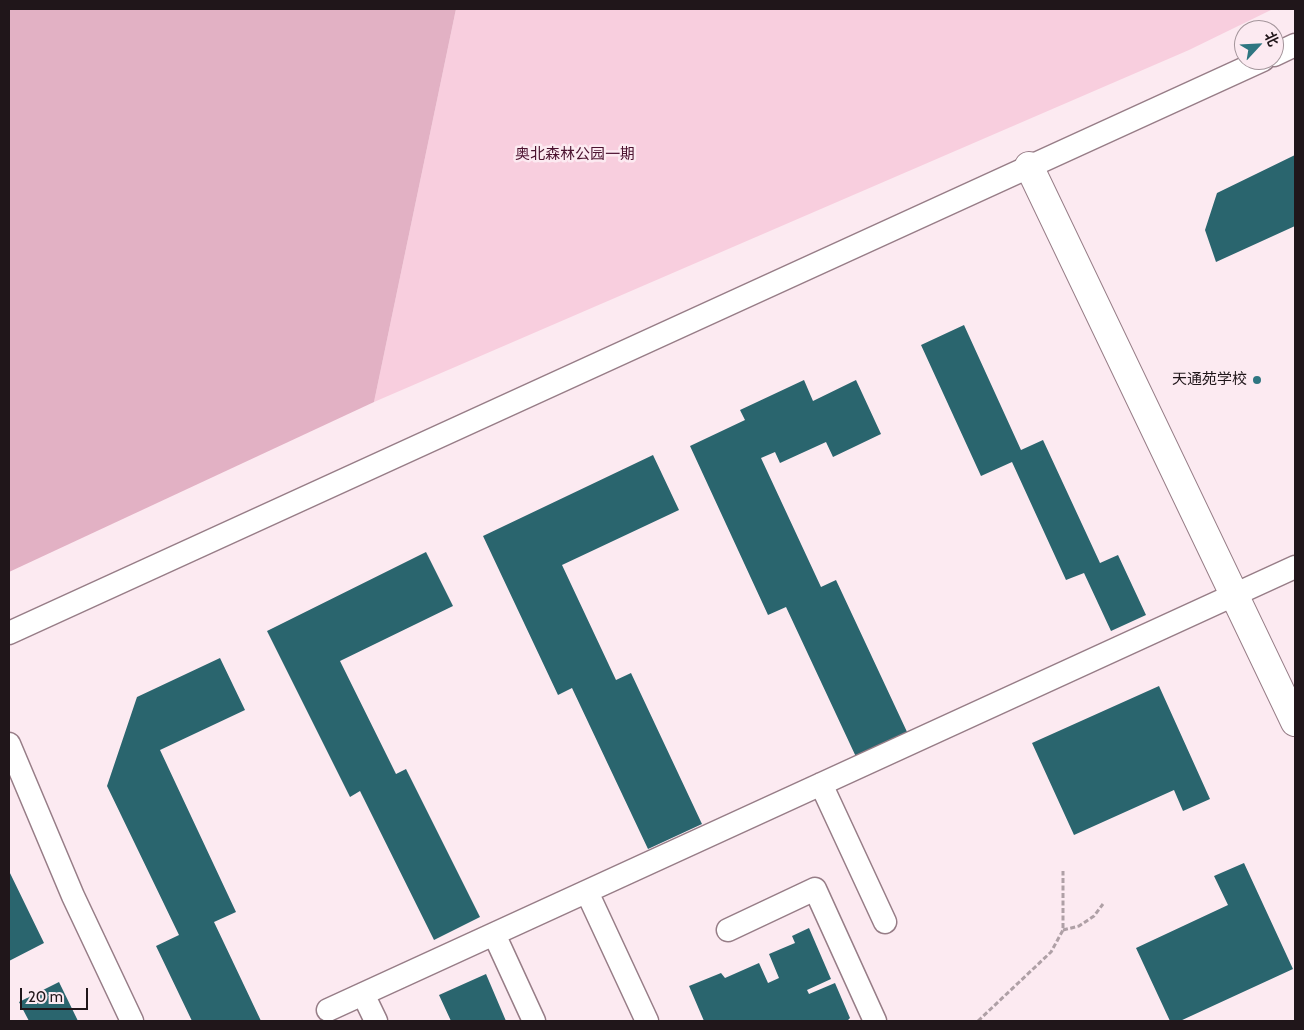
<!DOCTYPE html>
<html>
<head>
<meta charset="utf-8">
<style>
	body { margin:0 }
	#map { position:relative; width:1304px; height:1030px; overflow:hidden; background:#fceaf1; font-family:Cabin,"Noto Sans SC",sans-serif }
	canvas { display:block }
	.frame { position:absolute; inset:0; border:10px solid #20161a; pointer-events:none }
	.north { position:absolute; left:1234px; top:20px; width:50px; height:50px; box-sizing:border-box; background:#fceaf1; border:1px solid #a4959b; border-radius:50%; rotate:65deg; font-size:14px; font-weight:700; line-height:20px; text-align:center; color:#20161a }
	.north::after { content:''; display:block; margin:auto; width:18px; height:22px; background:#2f7681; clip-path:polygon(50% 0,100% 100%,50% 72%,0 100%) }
	.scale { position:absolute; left:20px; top:988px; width:68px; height:22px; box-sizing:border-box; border:2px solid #20161a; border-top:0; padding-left:6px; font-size:15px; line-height:18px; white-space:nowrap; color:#20161a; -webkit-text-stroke:4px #fceaf1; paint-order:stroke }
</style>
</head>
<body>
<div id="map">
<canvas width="1304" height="1030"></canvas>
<div class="frame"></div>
<div class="north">北</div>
<div class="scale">20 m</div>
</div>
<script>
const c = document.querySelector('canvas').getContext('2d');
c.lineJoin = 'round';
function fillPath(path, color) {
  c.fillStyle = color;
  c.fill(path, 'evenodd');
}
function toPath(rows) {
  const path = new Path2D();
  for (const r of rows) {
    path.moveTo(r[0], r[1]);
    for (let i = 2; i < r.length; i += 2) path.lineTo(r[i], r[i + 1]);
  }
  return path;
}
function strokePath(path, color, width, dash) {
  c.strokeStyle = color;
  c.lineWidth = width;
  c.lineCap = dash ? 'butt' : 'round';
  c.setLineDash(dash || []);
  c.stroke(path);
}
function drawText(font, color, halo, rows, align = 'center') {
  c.font = font + ' Cabin,"Noto Sans SC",sans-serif';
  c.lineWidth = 5;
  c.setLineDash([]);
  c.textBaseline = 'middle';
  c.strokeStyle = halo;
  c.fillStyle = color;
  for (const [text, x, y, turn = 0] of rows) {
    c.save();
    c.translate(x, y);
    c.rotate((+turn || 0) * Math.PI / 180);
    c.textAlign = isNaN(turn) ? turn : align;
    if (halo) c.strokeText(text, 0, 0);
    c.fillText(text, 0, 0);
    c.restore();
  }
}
const green = toPath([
	[456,9,1273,9,1189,50,374,402]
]);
const forest = toPath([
	[9,9,456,9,374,402,9,572]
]);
const building = toPath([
	[1295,155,1295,226,1216,262,1205,230,1217,193],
	[964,325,1021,450,1043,440,1100,563,1118,555,1146,615,1111,631,1084,573,1066,580,1012,462,981,476,921,345],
	[804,380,813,401,856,380,881,434,833,457,826,442,780,463,775,452,761,458,821,587,836,580,908,734,857,759,786,607,768,615,690,446,745,420,740,410],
	[653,455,679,510,562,565,616,680,631,673,702,824,648,849,572,688,558,695,483,536],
	[426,552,453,606,340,661,396,774,406,769,480,917,434,940,360,791,350,797,267,631],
	[220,658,245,710,160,750,236,912,214,922,261,1021,192,1021,156,946,179,935,107,786,137,697],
	[1159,686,1210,799,1183,811,1174,790,1074,835,1032,743],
	[1244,863,1293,969,1180,1021,1170,1021,1136,948,1228,905,1214,876],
	[9,871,44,943,9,961],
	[809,928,831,979,807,990,809,994,835,983,850,1018,847,1021,704,1021,689,986,721,973,725,978,759,963,768,983,779,978,769,954,795,943,792,936],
	[486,974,506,1021,451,1021,439,995],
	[59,982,78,1021,29,1021,19,1002]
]);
const path = toPath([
	[1063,930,1079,926,1094,916,1103,904],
	[978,1021,1051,952,1063,930,1063,871]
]);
const minor = toPath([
	[1274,55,1295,45],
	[9,633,1263,60],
	[9,744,73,896,132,1021],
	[821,784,885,922],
	[587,892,647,1021],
	[728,930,815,889,875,1021],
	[494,934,534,1021],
	[363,994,376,1021],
	[328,1010,1295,567]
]);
const tertiary = toPath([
	[1029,166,1295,722]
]);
const markers = [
	[1257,380,5,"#2f7681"]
];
const parkNames = [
	["奥北森林公园一期",575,155]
];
const poiNames = [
	["天通苑学校",1247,380]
];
fillPath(green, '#f8cede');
fillPath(forest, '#e2b1c4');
fillPath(building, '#2a656e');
strokePath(minor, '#977d87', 25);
strokePath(tertiary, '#977d87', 30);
strokePath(path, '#afa0a6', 3, [5, 2.5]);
strokePath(minor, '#fff', 22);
strokePath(tertiary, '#fff', 28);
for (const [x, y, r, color] of markers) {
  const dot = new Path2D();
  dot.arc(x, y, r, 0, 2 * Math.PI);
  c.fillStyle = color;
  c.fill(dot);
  strokePath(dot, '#fceaf1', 2);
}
drawText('15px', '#4b122f', '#fceaf1', parkNames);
drawText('15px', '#20161a', '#fceaf1', poiNames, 'right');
</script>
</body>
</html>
